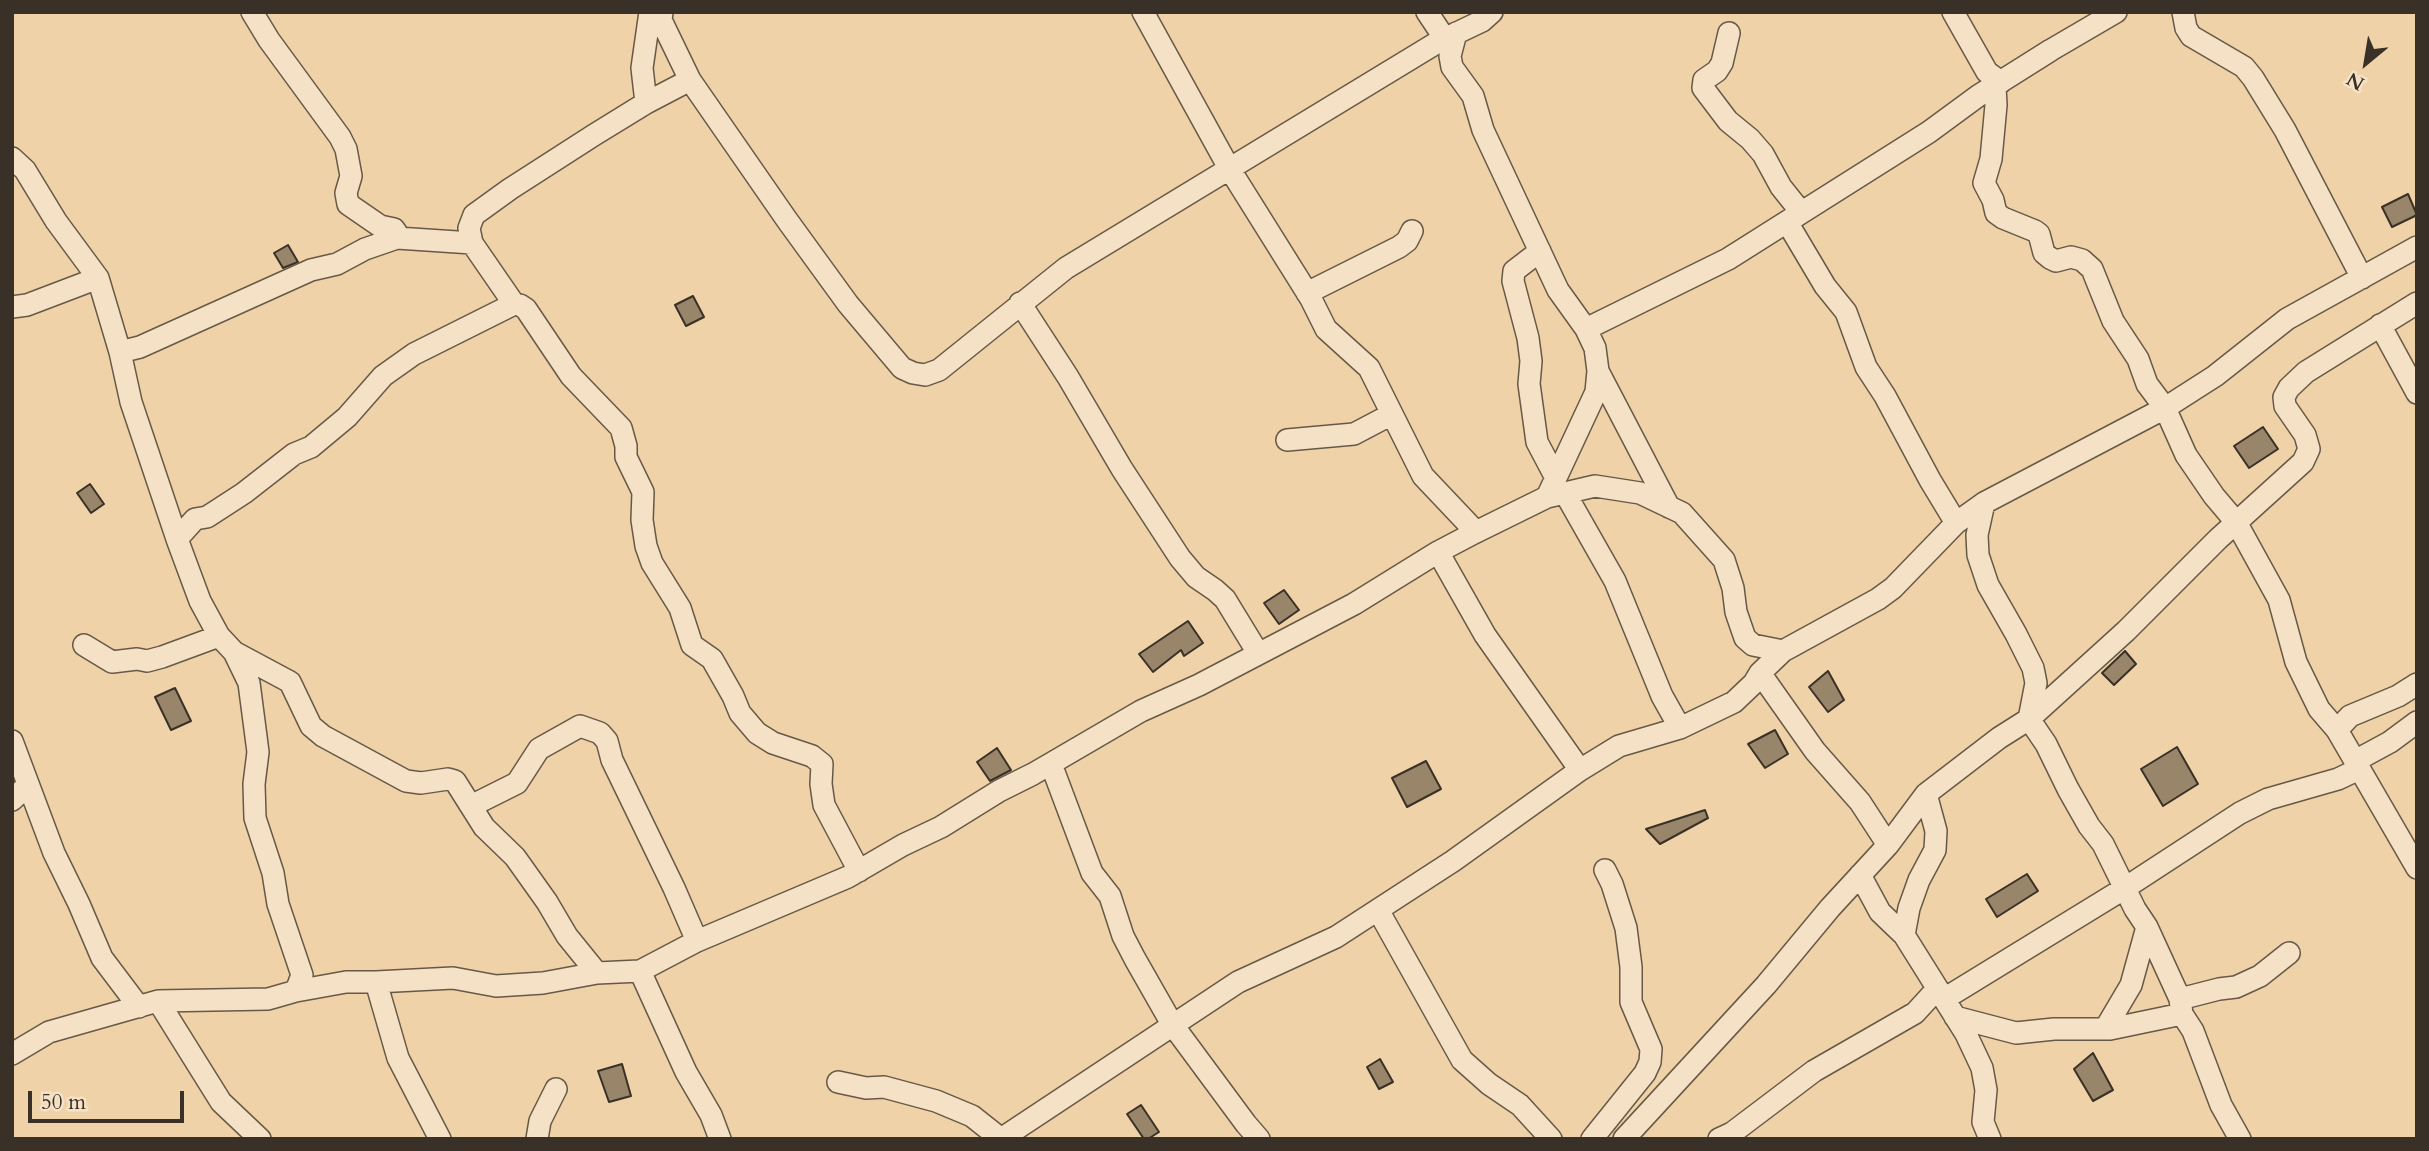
<!DOCTYPE html>
<html>
<head>
<meta charset="utf-8">
<style>
	body { margin:0 }
	#map { position:relative; width:2429px; height:1151px; overflow:hidden; background:#efd2a7; font-family:Cardo,serif }
	canvas { display:block }
	.frame { position:absolute; inset:0; border:14px solid #393127; pointer-events:none }
	.north { position:absolute; left:2331px; top:28px; width:70px; height:70px; -webkit-text-stroke:5px #f5e2c6; paint-order:stroke; rotate:210deg; font-size:19px; font-weight:700; line-height:28px; text-align:center; color:#393127 }
	.north::after { content:''; display:block; margin:auto; width:24px; height:32px; background:#393127; clip-path:polygon(50% 0,100% 100%,50% 72%,0 100%) }
	.scale { position:absolute; left:28px; top:1091px; width:156px; height:32px; box-sizing:border-box; border:4px solid #393127; border-top:0; padding-left:9px; font-size:21px; line-height:24px; white-space:nowrap; color:#393127; -webkit-text-stroke:5px #f5e2c6; paint-order:stroke }
</style>
</head>
<body>
<div id="map">
<canvas width="2429" height="1151"></canvas>
<div class="frame"></div>
<div class="north">N</div>
<div class="scale">50 m</div>
</div>
<script>
const c = document.querySelector('canvas').getContext('2d');
c.lineJoin = 'round';
function fillPath(path, color) {
  c.fillStyle = color;
  c.fill(path, 'evenodd');
}
function toPath(rows) {
  const path = new Path2D();
  for (const r of rows) {
    path.moveTo(r[0], r[1]);
    for (let i = 2; i < r.length; i += 2) path.lineTo(r[i], r[i + 1]);
  }
  return path;
}
function strokePath(path, color, width, dash) {
  c.strokeStyle = color;
  c.lineWidth = width;
  c.lineCap = dash ? 'butt' : 'round';
  c.setLineDash(dash || []);
  c.stroke(path);
}
const building = toPath([
	[2408,194,2417,215,2392,227,2382,207,2408,194],
	[288,245,298,262,283,268,274,253,288,245],
	[693,296,704,317,686,326,675,305,693,296],
	[2263,427,2278,449,2249,468,2234,446,2263,427],
	[90,484,104,504,91,513,77,493,90,484],
	[1284,590,1299,610,1279,624,1264,603,1284,590],
	[1188,621,1203,643,1184,656,1181,650,1153,672,1139,654,1188,621],
	[2125,651,2136,664,2114,685,2102,673,2125,651],
	[1828,671,1844,700,1828,712,1809,687,1828,671],
	[175,688,191,721,171,730,155,697,175,688],
	[1775,730,1788,754,1765,768,1748,744,1775,730],
	[2177,747,2198,784,2163,806,2141,769,2177,747],
	[997,748,1011,770,990,781,977,762,997,748],
	[1426,761,1441,789,1407,807,1392,778,1426,761],
	[1705,810,1708,818,1660,844,1646,829,1705,810],
	[2027,874,2038,891,1997,917,1986,899,2027,874],
	[2093,1053,2113,1090,2093,1101,2074,1069,2093,1053],
	[1380,1059,1393,1082,1379,1089,1367,1067,1380,1059],
	[622,1064,631,1096,609,1102,598,1071,622,1064],
	[1141,1105,1159,1132,1148,1139,1144,1139,1127,1114,1141,1105]
]);
const minor = toPath([
	[662,12,661,20,690,80,787,220,848,304,902,368,913,373,925,375,939,370,1066,268,1438,42,1482,21,1492,12],
	[1143,12,1229,168,1311,299,1326,329,1369,368,1423,476,1476,532],
	[1427,12,1445,39],
	[1953,12,1987,72,2001,82],
	[2183,12,2186,28,2191,36,2244,67,2253,78,2285,130,2362,278],
	[1456,33,1450,56,1452,67,1473,96,1483,130,1558,290,1586,329,1595,348,1598,371,1596,392,1547,497],
	[1729,33,1722,63,1717,71,1704,80,1703,88,1728,121,1750,139,1763,154,1781,187,1801,212],
	[1995,86,1996,105,1991,159,1984,183,1993,200,1996,213,2003,218,2035,231,2039,234,2044,253,2050,258,2056,261,2071,257,2082,260,2092,269,2113,321,2138,359,2147,384,2165,408,2186,455,2214,496,2236,522,2279,600,2296,662,2319,709,2337,730,2417,868],
	[646,103,642,68,650,12],
	[12,158,25,170,56,221,98,278,120,352,131,402,177,539,200,601,219,636,234,652,249,683,258,752,254,784,255,818,273,873,278,904,302,975,296,991],
	[1787,222,1825,286,1846,312,1866,367,1885,396,1930,480,1956,523],
	[397,238,472,243],
	[1540,251,1514,271,1513,281,1528,338,1531,361,1529,384,1537,442,1556,478],
	[1307,293,1399,247,1407,241,1412,231],
	[1020,303,1068,377,1122,469,1180,558,1196,577,1215,590,1225,599,1258,653],
	[514,304,472,243,469,228,474,215,510,189,594,135,646,103,690,80],
	[12,307,27,305,98,278],
	[2380,325,2417,393],
	[1586,329,1728,259,1929,132,1978,96,2051,50,2116,12],
	[120,352,140,347,311,270,337,264,365,249,397,238,398,235,394,229,380,226,348,204,346,193,351,176,346,149,340,137,269,40,252,12],
	[1598,371,1669,507],
	[1287,440,1354,434,1392,414],
	[1565,493,1615,581,1662,696,1680,728],
	[1984,503,1977,535,1978,555,1988,585,2016,634,2033,668,2036,683,2029,719,2046,744,2068,789,2089,826,2103,844,2135,909,2147,927,2180,999,2182,1014,2193,1031,2221,1105,2240,1139],
	[177,539,195,519,207,517,244,493,294,454,311,447,347,417,383,376,414,354,514,304,520,305,526,309,571,376,621,428,626,446,626,457,643,492,642,520,646,546,652,563,680,608,692,645,712,659,733,696,740,713,757,733,773,743,812,756,822,764,821,784,824,805,859,871],
	[1438,552,1485,635,1580,770],
	[84,645,112,662,137,659,147,661,162,657,219,636],
	[234,652,290,682,311,726,323,736,406,781,421,783,448,779,455,781,484,827,515,857,547,902,567,936,597,973],
	[1760,673,1815,751,1860,802,1888,845],
	[2337,730,2350,716,2398,696,2417,684],
	[12,741,54,853,79,904,102,958,139,1007],
	[2355,761,2390,742,2417,722],
	[1051,764,1092,873,1110,896,1123,936,1135,959,1172,1024,1246,1124,1259,1139],
	[12,800,28,785],
	[471,806,517,783,539,749,580,726,600,733,607,741,612,760,674,888,697,941],
	[1860,875,1880,912,1904,935,1966,1034,1982,1068,1986,1090,1983,1122,1990,1139],
	[1378,910,1462,1060,1489,1084,1520,1105,1551,1139],
	[1904,935,1909,908,1919,880,1935,850,1936,831,1926,794],
	[640,971,686,1072,711,1115,720,1139],
	[376,982,398,1058,440,1139],
	[1944,999,2125,888,2240,813,2268,799,2338,779,2359,769],
	[2180,999,2219,989,2236,987,2260,976,2289,953],
	[158,1001,221,1102,260,1139],
	[1955,1017,2016,1033,2054,1029,2110,1029,2182,1014],
	[2105,1029,2131,985,2147,927],
	[12,1054,49,1032,158,1001,268,999,296,991,346,982,376,982,453,978,496,986,543,983,597,973,640,971,697,941,848,877,903,845,941,827,999,791,1033,774,1141,711,1199,685,1354,604,1438,552,1476,532,1547,497,1565,493,1595,486,1640,493,1682,513,1724,560,1733,588,1736,612,1745,638,1753,645,1783,651],
	[838,1082,866,1088,884,1087,936,1101,972,1116,1001,1139],
	[537,1139,540,1121,556,1089],
	[1001,1139,1238,982,1336,937,1453,861,1580,770,1619,746,1680,728,1734,702,1754,683,1760,673,1783,651,1878,599,1893,588,1956,523,1984,503,2165,408,2215,376,2287,319,2417,247],
	[1592,1139,1645,1073,1650,1062,1651,1049,1631,1002,1631,967,1626,928,1612,884,1605,870],
	[1624,1139,1766,985,1830,908,1888,845,1926,794,1999,738,2029,719,2126,631,2218,539,2303,462,2309,449,2305,435,2285,406,2284,397,2289,388,2306,372,2417,303],
	[1719,1139,1732,1133,1814,1071,1915,1013,1937,989]
]);
fillPath(building, '#98856a');
strokePath(building, '#393127', 2);
strokePath(minor, '#665947', 24);
strokePath(minor, '#f5e2c6', 21);
</script>
</body>
</html>
